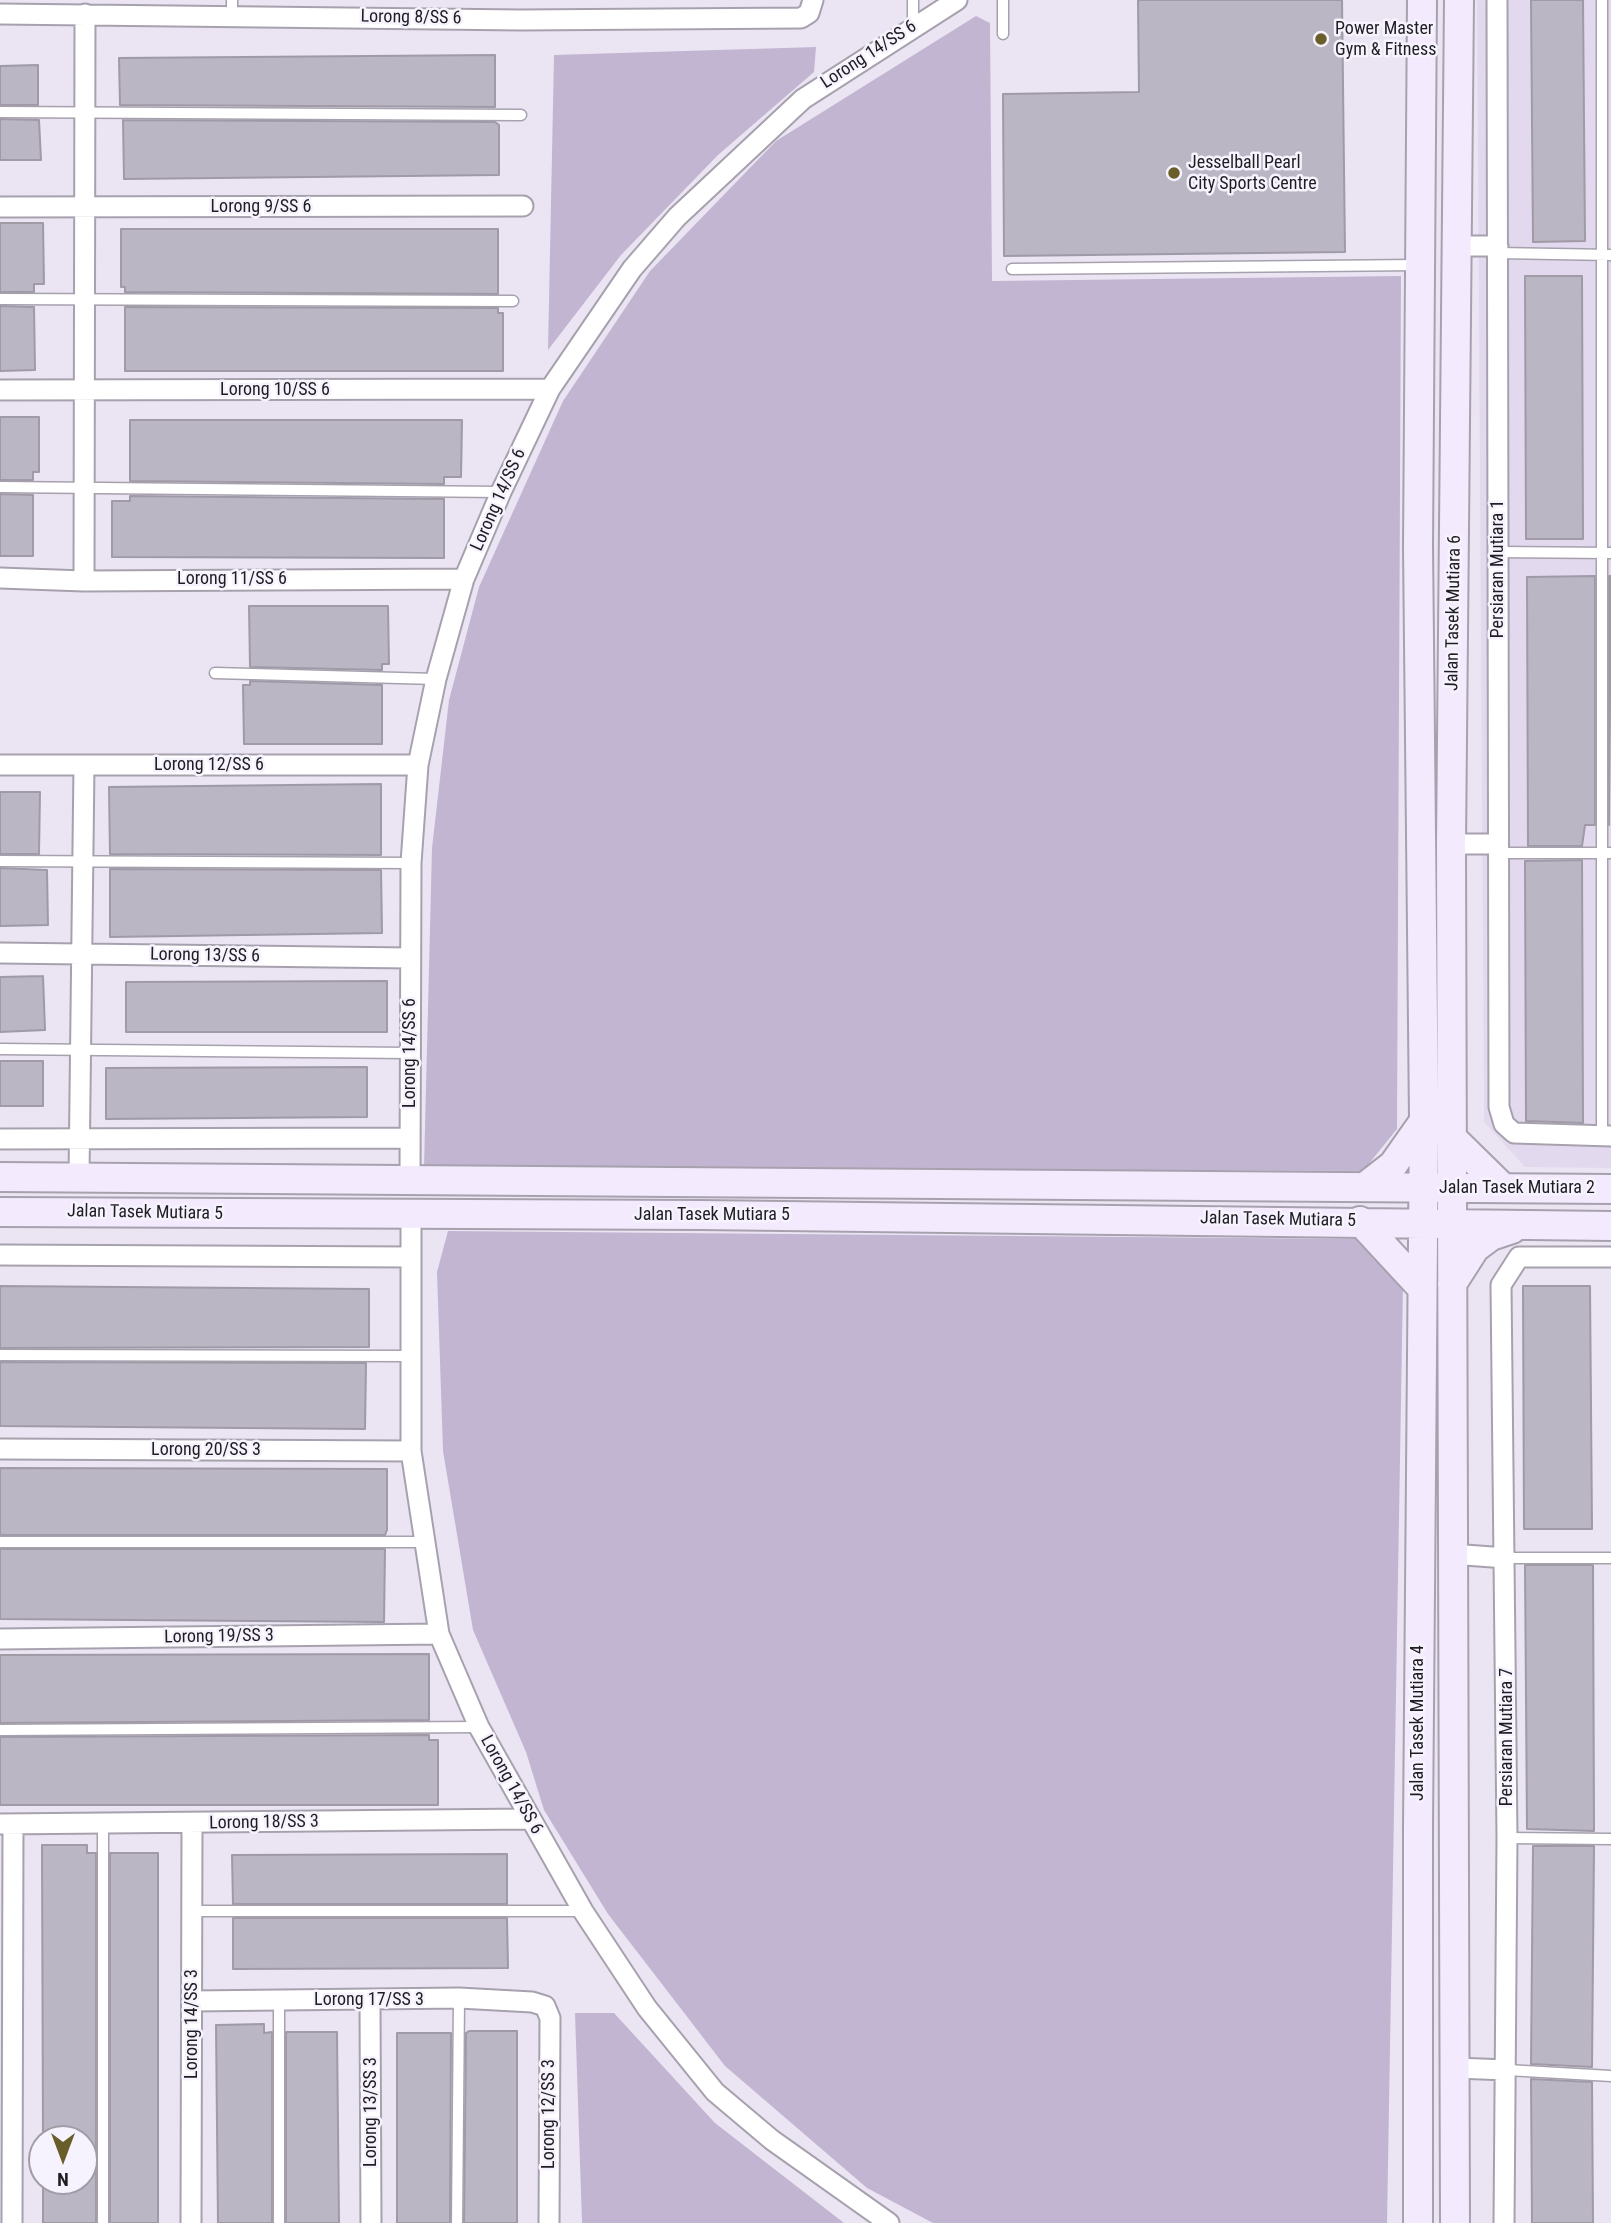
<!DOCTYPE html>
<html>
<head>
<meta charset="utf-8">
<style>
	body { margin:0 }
	#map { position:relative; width:1611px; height:2223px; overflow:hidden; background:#ebe5f3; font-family:"Roboto Condensed",sans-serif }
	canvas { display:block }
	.north { position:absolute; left:28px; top:2125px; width:70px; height:70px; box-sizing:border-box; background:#f7f3fe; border:2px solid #a19da6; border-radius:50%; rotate:180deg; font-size:19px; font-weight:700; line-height:28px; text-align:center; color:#1f1d22 }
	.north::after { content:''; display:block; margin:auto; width:24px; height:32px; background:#695d2a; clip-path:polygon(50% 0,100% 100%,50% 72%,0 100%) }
</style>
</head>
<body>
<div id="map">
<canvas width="1611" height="2223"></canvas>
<div class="north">N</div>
</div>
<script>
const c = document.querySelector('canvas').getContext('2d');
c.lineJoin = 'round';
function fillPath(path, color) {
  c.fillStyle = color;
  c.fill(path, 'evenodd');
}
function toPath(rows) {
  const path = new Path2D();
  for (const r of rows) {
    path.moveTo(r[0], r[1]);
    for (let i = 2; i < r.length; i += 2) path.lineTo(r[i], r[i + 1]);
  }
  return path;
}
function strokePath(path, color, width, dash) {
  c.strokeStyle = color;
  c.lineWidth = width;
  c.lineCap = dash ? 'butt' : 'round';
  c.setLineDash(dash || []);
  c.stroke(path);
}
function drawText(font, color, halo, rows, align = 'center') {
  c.font = font + ' "Roboto Condensed",sans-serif';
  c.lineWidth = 5;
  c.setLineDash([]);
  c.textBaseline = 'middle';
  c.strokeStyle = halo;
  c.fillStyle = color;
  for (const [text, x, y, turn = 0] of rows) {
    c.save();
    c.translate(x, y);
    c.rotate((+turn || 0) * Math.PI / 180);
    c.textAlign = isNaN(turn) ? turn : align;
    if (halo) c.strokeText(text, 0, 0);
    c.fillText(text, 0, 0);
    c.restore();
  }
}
const built = toPath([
	[1477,0,1611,0,1611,1168,1525,1167,1484,1122]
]);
const green = toPath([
	[976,16,990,23,992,281,1401,276,1397,1129,1363,1171,424,1167,432,848,449,700,479,587,563,401,650,271,776,141],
	[816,47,814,72,718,155,621,255,548,350,554,55],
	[448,1231,1358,1239,1403,1283,1387,2223,933,2223,867,2188,725,2066,608,1914,544,1810,526,1752,473,1630,443,1451,437,1272],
	[575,2013,614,2013,715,2123,844,2223,582,2223]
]);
const building = toPath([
	[1138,0,1342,0,1345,252,1004,256,1003,94,1139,92,1138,0],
	[1531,0,1583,0,1585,241,1533,242,1531,0],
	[495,55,495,107,120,105,119,58,495,55],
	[38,65,38,105,0,105,0,66,38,65],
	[0,119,39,120,41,160,0,160,0,119],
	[123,120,495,122,499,125,499,175,124,179,123,120],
	[0,223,43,223,44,284,34,284,34,292,0,292,0,223],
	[121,229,498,229,498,294,125,292,125,287,121,287,121,229],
	[1525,276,1582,276,1583,539,1526,539,1525,276],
	[0,306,34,307,35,370,0,371,0,306],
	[125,307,498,308,498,313,503,313,503,371,125,371,125,307],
	[0,417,39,417,39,472,33,472,33,480,0,480,0,417],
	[130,420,462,420,461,477,444,477,444,484,130,481,130,420],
	[0,494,33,495,33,556,0,556,0,494],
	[130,496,444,499,444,558,112,557,112,501,130,501,130,496],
	[1595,576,1595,825,1585,825,1582,846,1528,846,1527,577,1595,576],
	[1609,576,1611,576,1609,825,1609,576],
	[249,606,388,606,389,664,382,664,382,670,250,667,249,606],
	[250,681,382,685,382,744,244,744,243,685,250,685,250,681],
	[381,784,381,855,110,854,109,787,381,784],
	[0,792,40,792,39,854,0,854,0,792],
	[1582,860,1583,1123,1526,1121,1525,861,1582,860],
	[0,868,47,870,48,925,0,926,0,868],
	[110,869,381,870,382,933,110,937,110,869],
	[43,976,45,1030,0,1032,0,977,43,976],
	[387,981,387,1032,126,1032,126,982,387,981],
	[0,1061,43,1061,43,1106,0,1106,0,1061],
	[367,1067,367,1117,106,1119,106,1068,367,1067],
	[0,1286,369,1289,369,1347,0,1348,0,1286],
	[1523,1286,1590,1286,1592,1529,1524,1529,1523,1286],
	[0,1362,366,1363,365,1429,0,1426,0,1362],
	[0,1468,387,1469,387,1530,385,1535,0,1535,0,1468],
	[0,1549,385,1549,384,1622,0,1619,0,1549],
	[1525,1565,1593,1565,1594,1831,1527,1829,1525,1565],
	[429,1654,429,1720,0,1723,0,1655,429,1654],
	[429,1735,429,1740,438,1740,438,1805,0,1805,0,1737,429,1735],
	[42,1845,87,1845,87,1853,96,1853,96,2223,43,2223,43,2181,84,2181,84,2139,43,2139,42,1845],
	[1533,1846,1594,1846,1592,2067,1531,2064,1533,1846],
	[110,1853,158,1853,158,2223,110,2223,110,1853],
	[507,1854,507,1904,233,1904,232,1855,507,1854],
	[233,1918,507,1918,508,1968,233,1969,233,1918],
	[264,2024,264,2033,272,2032,272,2223,218,2223,216,2025,264,2024],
	[469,2031,517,2031,517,2223,464,2223,466,2033,469,2031],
	[286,2032,337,2032,339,2223,286,2223,286,2032],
	[397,2033,451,2033,450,2223,397,2223,397,2033],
	[1531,2079,1592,2082,1593,2223,1532,2223,1531,2079]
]);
const lane = toPath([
	[232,0,232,16],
	[913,0,913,26],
	[1003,34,1003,0],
	[0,112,521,115],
	[1498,253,1611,255],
	[1012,269,1418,265],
	[0,299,513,301],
	[0,487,501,492],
	[1498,552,1611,553],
	[215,673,436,679],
	[1497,853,1611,853],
	[0,861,411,863],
	[0,1049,409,1053],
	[1602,1136,1602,0],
	[0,1355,410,1356],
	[0,1542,424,1542],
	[1506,1558,1611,1558],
	[0,1730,479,1727],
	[103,1824,103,2223],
	[1507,1838,1611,1839],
	[192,1911,583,1911],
	[279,2000,279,2223],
	[1507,2070,1611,2076],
	[457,2223,459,1998]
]);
const street = toPath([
	[1497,0,1499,1107,1504,1124,1514,1133,1611,1136],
	[0,14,521,20,801,18,809,13,813,0],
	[0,207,523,206],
	[1457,246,1498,246],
	[0,390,550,389],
	[0,578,84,581,464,579],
	[84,581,85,14],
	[0,765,418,765],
	[1451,844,1497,844],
	[0,953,410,958],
	[0,1139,409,1138],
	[79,1177,84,765],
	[410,1179,411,863,418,765,436,679,464,579,501,492,550,389,632,269,677,217,803,99,957,0],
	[411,1216,411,1451,439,1634,479,1727,583,1911,647,2008,715,2092,772,2140,889,2223],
	[0,1255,411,1257],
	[0,1449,411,1451],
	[1451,1554,1506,1558],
	[0,1639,439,1634],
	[0,1824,529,1819],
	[192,2001,459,1998,532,2002,545,2006,550,2018,549,2223],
	[370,2001,371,2223],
	[1455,2068,1507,2070],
	[12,2223,13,1824],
	[191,2223,192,1824],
	[1504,2223,1507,1838,1501,1285,1519,1257,1611,1257]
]);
const secondary = toPath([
	[1450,1136,1501,1186],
	[0,1177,1611,1189],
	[1366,1186,1393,1165,1424,1121],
	[0,1212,700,1215,1611,1226],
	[1360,1221,1421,1287],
	[1452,1284,1475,1248,1491,1236,1512,1229],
	[1418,2223,1418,1825,1424,1120,1418,546,1422,0],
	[1455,2223,1451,844,1459,0]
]);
const markers = [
	[1321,39,7,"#695d2a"],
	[1174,173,7,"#695d2a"]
];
const streetNames = [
	["Lorong 8/SS 6",411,18,1],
	["Lorong 14/SS 6",869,55,-33],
	["Lorong 9/SS 6",261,207],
	["Lorong 10/SS 6",275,390],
	["Lorong 14/SS 6",499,500,-66],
	["Persiaran Mutiara 1",1498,569,-90],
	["Lorong 11/SS 6",232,579],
	["Jalan Tasek Mutiara 6",1454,613,-89],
	["Lorong 12/SS 6",209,765],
	["Lorong 13/SS 6",205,956,1],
	["Lorong 14/SS 6",410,1053,-90],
	["Jalan Tasek Mutiara 2",1517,1188],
	["Jalan Tasek Mutiara 5",145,1213,1],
	["Jalan Tasek Mutiara 5",712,1215],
	["Jalan Tasek Mutiara 5",1278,1220,1],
	["Lorong 20/SS 3",206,1450],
	["Lorong 19/SS 3",219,1637,-1],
	["Jalan Tasek Mutiara 4",1418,1723,-90],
	["Persiaran Mutiara 7",1507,1737,-90],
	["Lorong 14/SS 6",511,1785,61],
	["Lorong 18/SS 3",264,1823,-1],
	["Lorong 17/SS 3",369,2000],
	["Lorong 14/SS 3",192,2024,-90],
	["Lorong 13/SS 3",371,2112,-90],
	["Lorong 12/SS 3",549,2114,-90]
];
const poiNames = [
	["Power Master",1335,29],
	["Gym & Fitness",1335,50],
	["Jesselball Pearl",1188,163],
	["City Sports Centre",1188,184]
];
fillPath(built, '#e2d9ee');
fillPath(green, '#c2b5d2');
fillPath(building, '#bbb6c3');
strokePath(building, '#9f9aa6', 2);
strokePath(lane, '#a7a1ae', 13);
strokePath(street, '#a7a1ae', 23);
strokePath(secondary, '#a7a1ae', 32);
strokePath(lane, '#fff', 10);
strokePath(street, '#fff', 19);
strokePath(secondary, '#f3eafe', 28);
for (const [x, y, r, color] of markers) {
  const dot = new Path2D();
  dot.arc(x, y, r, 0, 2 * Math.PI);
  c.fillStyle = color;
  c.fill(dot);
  strokePath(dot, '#f7f3fe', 2.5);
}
drawText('18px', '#1f1d22', '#f7f3fe', streetNames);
drawText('18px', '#1f1d22', '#f7f3fe', poiNames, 'left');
</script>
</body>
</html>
